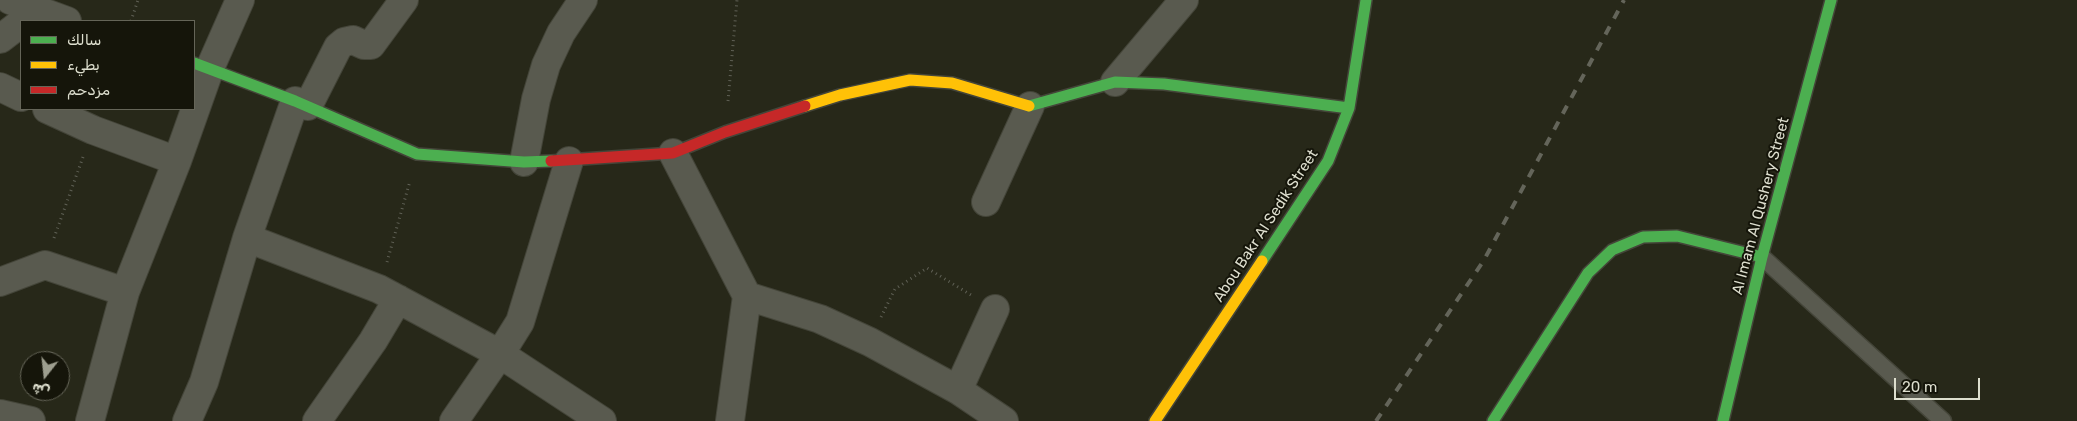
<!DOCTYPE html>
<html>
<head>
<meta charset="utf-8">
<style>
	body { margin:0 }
	#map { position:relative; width:2077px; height:421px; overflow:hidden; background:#272819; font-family:Rubik,"Noto Sans Arabic",sans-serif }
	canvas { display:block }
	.legend { position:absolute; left:20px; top:20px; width:175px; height:90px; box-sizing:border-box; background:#15150a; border:1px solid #656558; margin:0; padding:6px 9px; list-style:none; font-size:15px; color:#dddece }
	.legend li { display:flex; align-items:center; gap:10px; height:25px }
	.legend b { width:25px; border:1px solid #656558 }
	.north { position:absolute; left:20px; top:351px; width:50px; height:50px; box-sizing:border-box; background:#15150a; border:1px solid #656558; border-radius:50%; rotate:196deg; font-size:14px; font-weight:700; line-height:20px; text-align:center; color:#dddece }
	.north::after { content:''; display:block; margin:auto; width:18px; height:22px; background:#9d9e8f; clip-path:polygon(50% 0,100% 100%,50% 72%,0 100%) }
	.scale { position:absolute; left:1894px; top:378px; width:86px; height:22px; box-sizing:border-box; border:2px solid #dddece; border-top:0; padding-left:6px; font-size:15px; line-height:18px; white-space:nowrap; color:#dddece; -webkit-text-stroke:4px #15150a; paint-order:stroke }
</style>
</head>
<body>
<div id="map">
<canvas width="2077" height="421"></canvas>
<ul class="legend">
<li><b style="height:6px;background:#4caf50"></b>سالك</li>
<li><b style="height:6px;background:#ffc107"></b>بطيء</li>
<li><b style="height:6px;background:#c62828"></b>مزدحم</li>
</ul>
<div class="north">ش</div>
<div class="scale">20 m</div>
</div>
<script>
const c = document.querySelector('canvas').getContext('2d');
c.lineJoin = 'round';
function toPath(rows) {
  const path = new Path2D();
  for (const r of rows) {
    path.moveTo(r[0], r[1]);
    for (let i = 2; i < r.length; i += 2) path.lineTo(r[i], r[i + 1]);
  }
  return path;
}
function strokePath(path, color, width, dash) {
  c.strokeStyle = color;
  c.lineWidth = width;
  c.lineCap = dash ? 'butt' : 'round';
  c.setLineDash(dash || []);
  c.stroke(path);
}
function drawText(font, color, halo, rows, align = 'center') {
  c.font = font + ' Rubik,sans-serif';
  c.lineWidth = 4;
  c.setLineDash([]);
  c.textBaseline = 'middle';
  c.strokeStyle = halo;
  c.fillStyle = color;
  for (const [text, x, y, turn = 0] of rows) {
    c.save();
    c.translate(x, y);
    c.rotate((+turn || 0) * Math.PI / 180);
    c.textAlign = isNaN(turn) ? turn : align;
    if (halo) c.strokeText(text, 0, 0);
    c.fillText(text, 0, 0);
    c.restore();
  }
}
const path = toPath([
	[131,21,138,0],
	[728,101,737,0],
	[54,238,83,157],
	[387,262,410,181],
	[881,317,895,289,927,268,971,295]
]);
const lane = toPath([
	[1762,257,1943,421]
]);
const street = toPath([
	[10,0,67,21],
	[0,39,21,23],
	[1115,82,1184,0],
	[0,87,21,97],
	[308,106,338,47,344,42,353,40,364,45,371,45,404,0],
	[47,109,93,130,177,161],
	[673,153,747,296,730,421],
	[524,162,536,99,546,65,561,33,583,0],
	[986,202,1030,106],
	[247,238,379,289,500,354,602,421],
	[0,282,45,265,125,292],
	[747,296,820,319,870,342,958,390,1004,421],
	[958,390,995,309],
	[0,414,31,421],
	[90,421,125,292,177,161,210,68,240,0],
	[187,421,204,382,247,238,295,101],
	[317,421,373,341,398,299],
	[454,421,500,354,520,322,569,161]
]);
const fast = toPath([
	[194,63,295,101,417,154,524,162,551,161],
	[1029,106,1115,82,1164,84,1349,108],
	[1262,261,1328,161,1349,108,1366,0],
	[1493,421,1588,273,1612,250,1643,237,1677,236,1762,257],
	[1723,421,1762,257,1831,0]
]);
const slow = toPath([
	[805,106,840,95,910,80,952,83,1029,106],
	[1155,421,1262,261]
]);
const jam = toPath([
	[551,161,673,153,725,132,805,106]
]);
const rail = toPath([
	[1376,421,1484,260,1624,0]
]);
const streetNames = [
	["Al Imam Al Qushery Street",1761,206,-75],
	["Abou Bakr Al Sedik Street",1266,226,-57]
];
strokePath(lane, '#444539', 19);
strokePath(street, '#444539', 30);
strokePath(fast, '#444539', 14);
strokePath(slow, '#444539', 14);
strokePath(jam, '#444539', 14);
strokePath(path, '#606156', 3, [1, 4]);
strokePath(lane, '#595a4f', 16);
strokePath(street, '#595a4f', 28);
strokePath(fast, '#4caf50', 11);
strokePath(slow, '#ffc107', 11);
strokePath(jam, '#c62828', 11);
strokePath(rail, '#64655a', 4, [9, 9]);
drawText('15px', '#dddece', '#15150a', streetNames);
</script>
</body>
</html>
